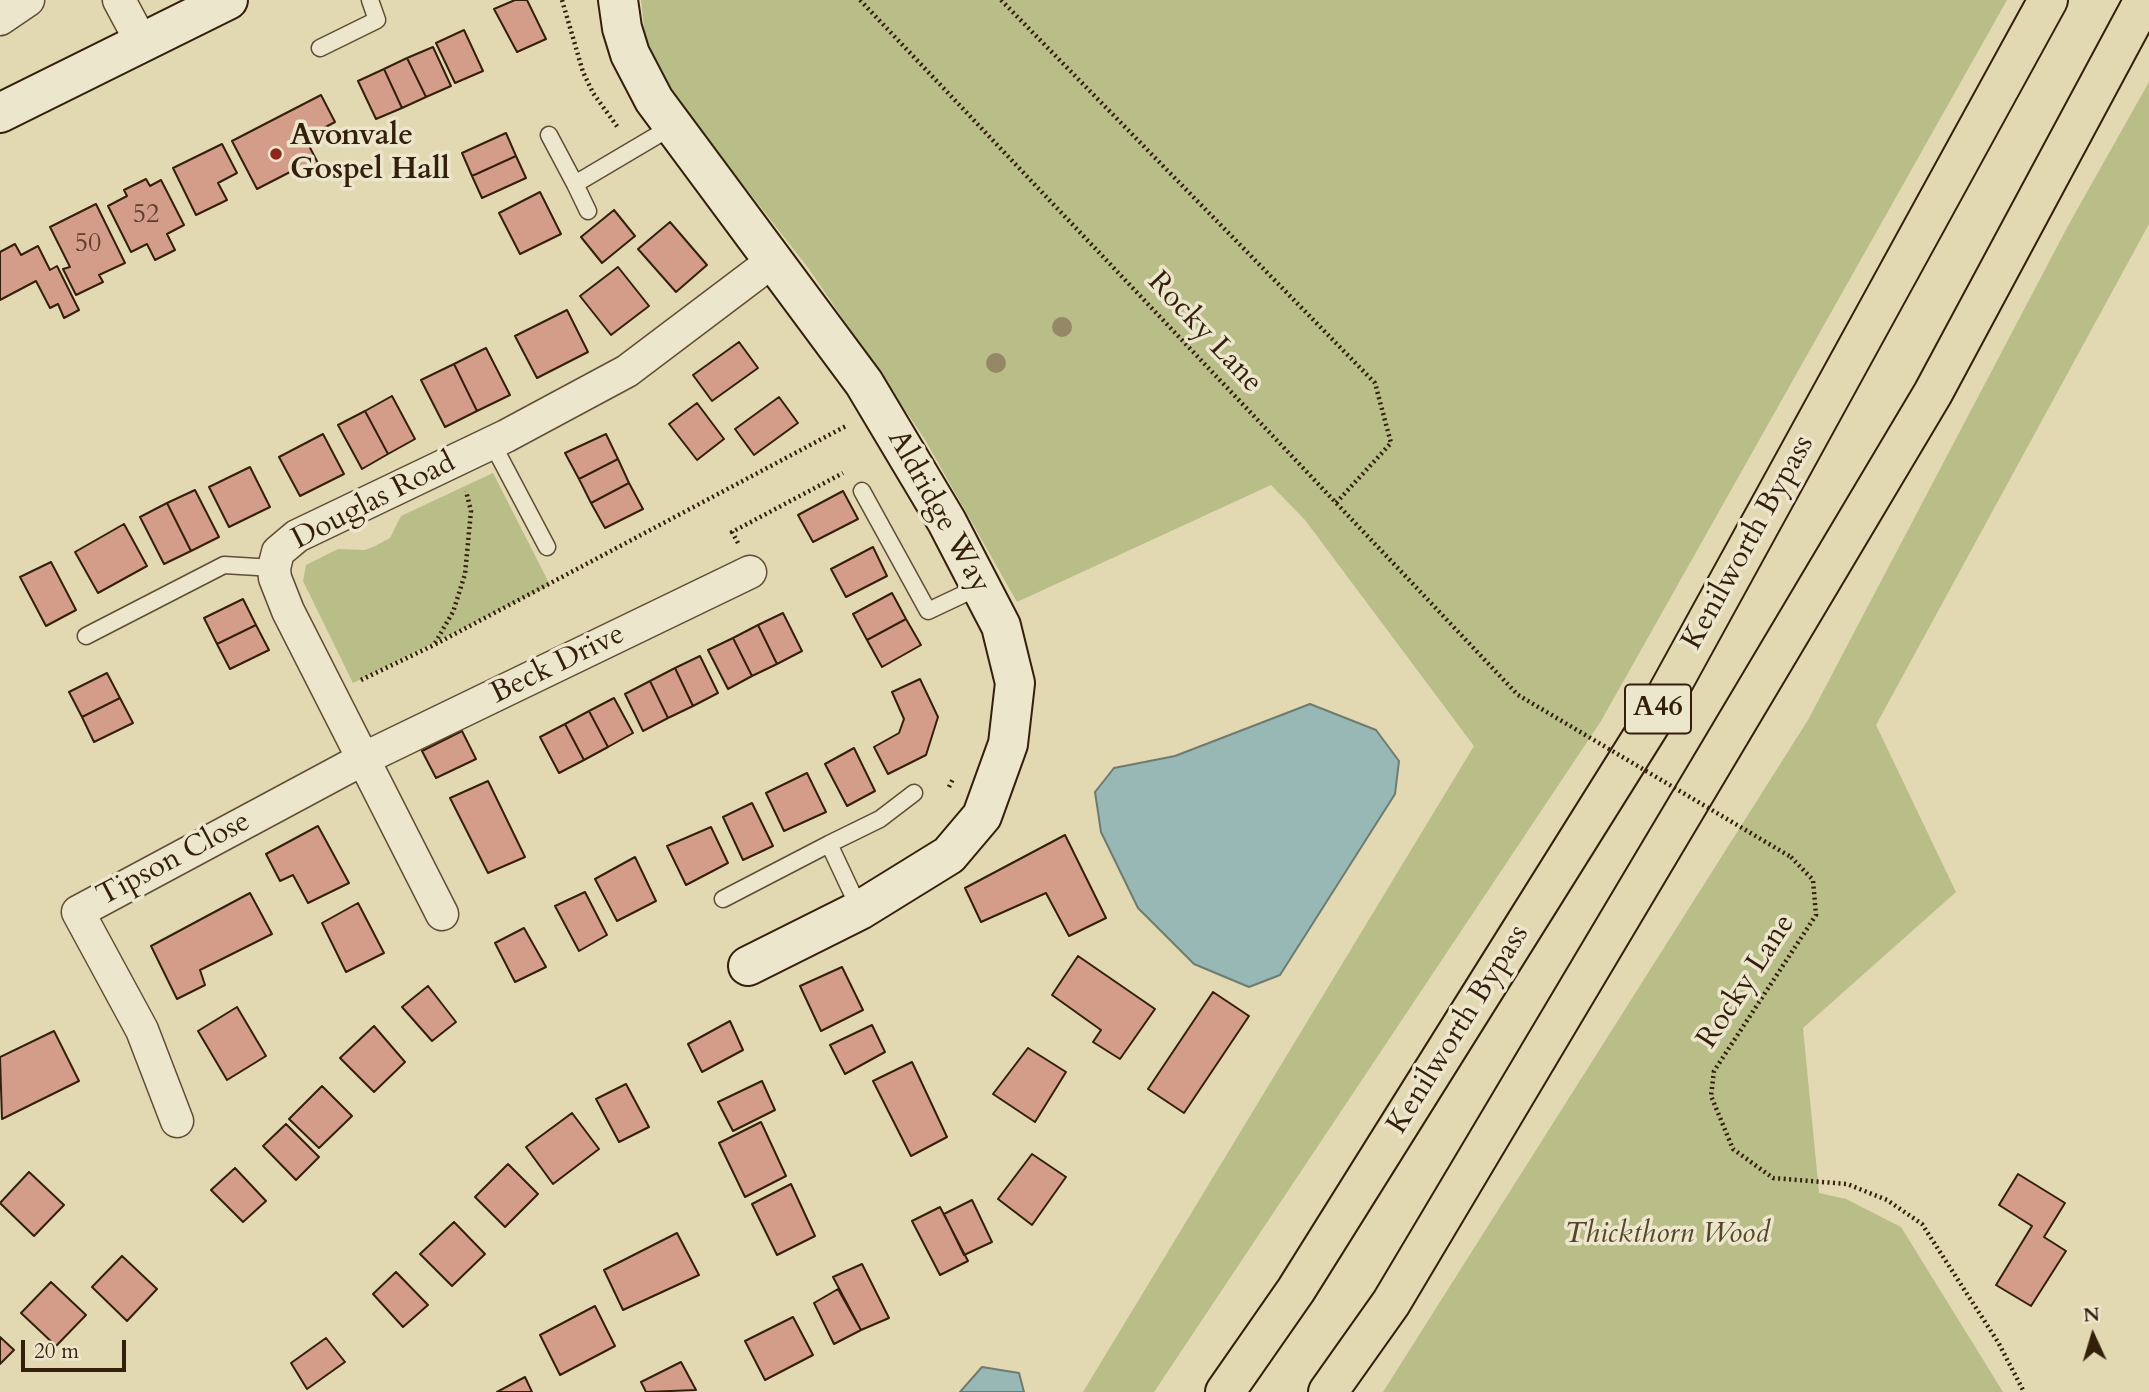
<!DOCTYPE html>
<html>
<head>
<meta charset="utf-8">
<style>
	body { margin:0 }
	#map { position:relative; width:2149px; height:1392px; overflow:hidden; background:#e2d8b2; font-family:Cardo,serif }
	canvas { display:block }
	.north { position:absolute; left:2058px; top:1301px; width:70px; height:70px; -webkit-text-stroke:5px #ece6cd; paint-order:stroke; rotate:356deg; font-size:19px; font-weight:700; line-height:28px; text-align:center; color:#341f0b }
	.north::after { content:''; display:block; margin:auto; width:24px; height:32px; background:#341f0b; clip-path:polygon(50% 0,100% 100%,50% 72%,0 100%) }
	.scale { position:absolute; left:21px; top:1340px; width:105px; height:32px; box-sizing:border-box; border:4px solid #341f0b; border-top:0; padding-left:9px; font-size:21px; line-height:24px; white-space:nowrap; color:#341f0b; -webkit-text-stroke:5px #ece6cd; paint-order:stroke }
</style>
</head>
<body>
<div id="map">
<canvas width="2149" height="1392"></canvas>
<div class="north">N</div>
<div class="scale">20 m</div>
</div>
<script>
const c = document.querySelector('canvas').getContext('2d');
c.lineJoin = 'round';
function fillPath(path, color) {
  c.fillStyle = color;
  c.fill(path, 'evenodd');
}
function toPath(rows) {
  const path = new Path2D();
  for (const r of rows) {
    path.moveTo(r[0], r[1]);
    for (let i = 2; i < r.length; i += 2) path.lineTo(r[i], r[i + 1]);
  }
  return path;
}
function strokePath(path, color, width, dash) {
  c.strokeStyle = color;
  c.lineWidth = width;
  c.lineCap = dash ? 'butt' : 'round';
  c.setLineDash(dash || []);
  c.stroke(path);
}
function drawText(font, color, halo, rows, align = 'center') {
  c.font = font + ' Cardo,serif';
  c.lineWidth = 7;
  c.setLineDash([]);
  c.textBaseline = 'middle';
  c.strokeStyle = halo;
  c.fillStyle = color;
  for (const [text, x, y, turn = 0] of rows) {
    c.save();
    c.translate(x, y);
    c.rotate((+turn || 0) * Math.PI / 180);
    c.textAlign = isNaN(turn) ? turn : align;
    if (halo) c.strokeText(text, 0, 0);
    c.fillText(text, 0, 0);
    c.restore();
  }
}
const green = toPath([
	[641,0,2007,0,1601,721,1154,1392,1083,1392,1474,746,1305,520,1271,485,1017,602,924,438,809,269,687,113,655,66,645,36],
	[2149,82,2149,224,1876,725,1956,892,1803,1028,1819,1193,1846,1199,1901,1227,2003,1392,1383,1392,1808,720,2069,224],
	[493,473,550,585,353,683,303,581,306,565,338,549,365,550,375,546,390,538,401,516]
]);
const water = toPath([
	[1310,704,1376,730,1399,761,1395,794,1280,975,1249,987,1194,964,1138,908,1101,832,1095,792,1114,768,1175,756,1310,704],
	[982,1367,1019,1373,1024,1392,960,1392,982,1367]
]);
const building = toPath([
	[515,0,527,0,546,39,517,52,494,9,515,0],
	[464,30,483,71,455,83,436,43,464,30],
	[433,47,451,86,426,97,407,58,433,47],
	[407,58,426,97,402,108,384,69,407,58],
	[384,69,402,108,376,119,358,81,384,69],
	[321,95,335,122,305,138,320,167,296,179,292,171,257,189,232,141,321,95],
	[506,133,516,156,472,176,462,153,506,133],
	[222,144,237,173,218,183,227,200,196,215,173,168,222,144],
	[516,156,526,178,482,198,472,176,516,156],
	[146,179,150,186,161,180,184,225,167,234,175,250,155,260,147,244,131,252,108,206,127,196,124,190,146,179],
	[540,192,561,234,520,254,499,213,540,192],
	[96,204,125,263,99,275,103,282,76,295,63,269,70,267,50,227,96,204],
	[614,210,635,236,602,263,581,237,614,210],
	[670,222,707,265,676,292,638,249,670,222],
	[15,244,21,255,38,246,50,270,57,266,79,310,64,318,58,304,50,308,36,281,0,300,0,252,15,244],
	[618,267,649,306,611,335,580,296,618,267],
	[567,310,588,352,537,378,515,336,567,310],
	[739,342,758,368,712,401,693,375,739,342],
	[486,348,510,395,477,411,454,364,486,348],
	[454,364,477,411,445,427,421,380,454,364],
	[392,396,415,439,388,454,365,411,392,396],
	[779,397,798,423,754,455,735,429,779,397],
	[697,403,724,439,697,460,669,424,697,403],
	[365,411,388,454,362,469,338,425,365,411],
	[323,434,344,474,300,496,279,457,323,434],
	[606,434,618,459,579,479,565,453,606,434],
	[618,459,629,483,591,503,579,479,618,459],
	[250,467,270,507,229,527,209,487,250,467],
	[629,483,643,509,605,528,591,503,629,483],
	[195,490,219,537,191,551,167,503,195,490],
	[843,491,858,519,813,542,798,515,843,491],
	[167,503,191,551,164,564,140,517,167,503],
	[124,524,147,566,98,593,75,552,124,524],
	[873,547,887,576,846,597,831,569,873,547],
	[51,562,76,610,46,626,20,577,51,562],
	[892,593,906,619,867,640,853,614,892,593],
	[243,599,256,625,217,644,204,618,243,599],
	[783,613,802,651,777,664,758,625,783,613],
	[906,619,921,645,882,667,867,640,906,619],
	[256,625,269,650,230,669,217,644,256,625],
	[758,625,777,664,752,676,733,638,758,625],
	[733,638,752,676,728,689,708,650,733,638],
	[700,656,718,693,693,706,675,668,700,656],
	[675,668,693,706,668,718,650,681,675,668],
	[107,673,120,698,82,717,69,692,107,673],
	[920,679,938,717,926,755,888,774,874,747,899,733,904,719,892,692,920,679],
	[650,681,668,718,643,731,625,694,650,681],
	[120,698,133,723,94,742,82,717,120,698],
	[614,698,633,733,608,747,589,711,614,698],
	[589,711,608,747,584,760,565,724,589,711],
	[565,724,584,760,559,773,540,737,565,724],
	[462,731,476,759,436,778,422,751,462,731],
	[854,748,875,791,847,806,825,764,854,748],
	[807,773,826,812,784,831,766,793,807,773],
	[488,781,525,857,488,873,450,798,488,781],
	[752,803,773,846,743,860,723,817,752,803],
	[318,826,349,883,308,903,293,875,280,881,266,854,318,826],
	[711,827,728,863,686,885,667,846,711,827],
	[1065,835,1106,918,1069,936,1046,893,981,922,965,888,1065,835],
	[635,857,656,901,617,921,595,879,635,857],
	[585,892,607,935,579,951,555,906,585,892],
	[250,893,272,934,200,970,205,985,177,999,151,946,250,893],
	[358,903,384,953,346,972,322,923,358,903],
	[524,928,546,967,515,982,495,943,524,928],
	[1078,956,1155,1009,1120,1059,1093,1042,1101,1030,1052,995,1078,956],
	[842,967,863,1010,821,1031,800,986,842,967],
	[428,986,456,1022,432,1041,402,1007,428,986],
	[1213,992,1249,1016,1184,1113,1148,1089,1213,992],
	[237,1007,266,1056,227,1080,198,1031,237,1007],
	[730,1021,743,1050,702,1072,688,1044,730,1021],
	[872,1025,885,1052,845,1074,830,1045,872,1025],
	[374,1026,405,1062,374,1092,340,1058,374,1026],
	[54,1031,79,1081,2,1119,0,1057,54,1031],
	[1028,1048,1066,1072,1035,1122,993,1094,1028,1048],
	[912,1062,947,1137,911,1156,873,1081,912,1062],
	[762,1081,775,1110,733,1131,718,1102,762,1081],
	[626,1084,649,1127,619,1142,596,1099,626,1084],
	[322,1086,352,1116,319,1148,289,1119,322,1086],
	[572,1113,599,1149,553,1184,526,1147,572,1113],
	[761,1122,786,1176,745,1197,719,1143,761,1122],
	[286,1124,319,1157,296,1180,263,1146,286,1124],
	[1032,1154,1066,1177,1032,1225,998,1199,1032,1154],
	[508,1164,538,1194,505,1227,475,1197,508,1164],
	[235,1168,266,1201,243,1222,211,1190,235,1168],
	[29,1172,64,1205,34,1236,0,1203,29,1172],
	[2018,1174,2065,1203,2044,1237,2066,1251,2031,1306,1996,1285,2032,1226,1999,1205,2018,1174],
	[791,1184,815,1236,777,1255,752,1204,791,1184],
	[972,1200,992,1242,964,1255,944,1214,972,1200],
	[940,1207,968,1261,940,1275,912,1221,940,1207],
	[454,1222,485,1254,452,1286,420,1254,454,1222],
	[677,1233,699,1275,623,1310,604,1270,677,1233],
	[122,1256,157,1289,127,1321,92,1287,122,1256],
	[862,1264,889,1318,861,1330,833,1277,862,1264],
	[396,1272,428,1305,403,1327,373,1294,396,1272],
	[51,1282,86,1315,56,1346,21,1313,51,1282],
	[838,1289,861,1330,834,1344,814,1303,838,1289],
	[595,1306,615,1346,560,1375,540,1335,595,1306],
	[793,1317,813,1355,765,1380,745,1341,793,1317],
	[0,1337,14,1350,0,1364,0,1337],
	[326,1338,345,1362,307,1389,291,1363,326,1338],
	[681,1362,696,1390,646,1392,641,1382,681,1362],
	[525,1377,532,1392,497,1392,525,1377]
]);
const path = toPath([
	[562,0,583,72,593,93,619,129],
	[860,0,1518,695],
	[1001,0,1375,383,1391,443,1336,503],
	[738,543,732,532,843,473],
	[435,643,453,612,465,574,471,511,466,491],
	[361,680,434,645,846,426],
	[949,787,953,779],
	[1791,857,1813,880,1816,915,1714,1071,1711,1096,1733,1149,1773,1178,1847,1184,1887,1200,1922,1224,1998,1342,2024,1392]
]);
const lane = toPath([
	[320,48,377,20,370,0],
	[549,135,575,184,673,126],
	[575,184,588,211],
	[492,443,547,547],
	[862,491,928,611,981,586],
	[86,636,224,565,274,568],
	[829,844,880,819,914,793],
	[723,899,829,844,860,910]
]);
const street = toPath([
	[119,0,142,43],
	[0,19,28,0],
	[442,914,288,611,275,578,274,568,278,552,297,536,506,436,627,371,774,260],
	[177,1121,142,1030,78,912,365,758,750,572]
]);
const secondary = toPath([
	[618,0,622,28,630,54,654,100,864,383,947,522,1001,626,1015,683,1008,744,982,816,949,855,860,910,748,966],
	[0,113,228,0]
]);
const highway = toPath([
	[1225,1392,1296,1290,1651,723,2048,0],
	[1328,1392,1391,1303,1933,393,2144,0]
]);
const pathBridge = toPath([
	[1518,695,1791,857]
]);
const trees = [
	[1062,327],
	[996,363]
];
const markers = [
	[276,154,7,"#8f2418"]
];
const numberNames = [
	["52",146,216],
	["50",88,245]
];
const shields = [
	[1658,709,66]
];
const shieldNames = [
	["A46",1658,709]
];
const poiNames = [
	["Avonvale",290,137],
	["Gospel Hall",290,171]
];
const streetNames = [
	["Rocky Lane",1204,333,47],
	["Douglas Road",374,502,-27],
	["Aldridge Way",938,512,61],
	["Kenilworth Bypass",1749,543,-61],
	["Beck Drive",558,665,-26],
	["Tipson Close",174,860,-28],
	["Rocky Lane",1747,982,-57],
	["Kenilworth Bypass",1459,1030,-58]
];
const parkNames = [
	["Thickthorn Wood",1667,1235]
];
fillPath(green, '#b9bd88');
fillPath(water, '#97b8b4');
strokePath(water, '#6f7b70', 2);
fillPath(building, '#d49d8a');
strokePath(building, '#341f0b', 2);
strokePath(lane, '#604d35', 19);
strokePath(street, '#604d35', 35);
strokePath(secondary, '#341f0b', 42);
strokePath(highway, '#341f0b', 42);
strokePath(path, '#341f0b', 4.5, [2, 3.5]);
strokePath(lane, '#ece6cd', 16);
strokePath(street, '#ece6cd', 32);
strokePath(secondary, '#ece6cd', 38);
strokePath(highway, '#e2d8b2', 38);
strokePath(pathBridge, '#341f0b', 4.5, [2, 3.5]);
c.fillStyle = '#948867';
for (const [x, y] of trees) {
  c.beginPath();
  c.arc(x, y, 10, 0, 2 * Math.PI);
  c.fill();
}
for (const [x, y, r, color] of markers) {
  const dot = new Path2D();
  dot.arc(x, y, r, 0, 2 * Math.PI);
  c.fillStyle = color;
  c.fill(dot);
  strokePath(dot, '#ece6cd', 2.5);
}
drawText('26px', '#5c3e2b', null, numberNames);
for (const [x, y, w] of shields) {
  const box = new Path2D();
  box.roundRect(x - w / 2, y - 24.5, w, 49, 5);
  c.fillStyle = '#ece6cd';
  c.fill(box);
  strokePath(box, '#341f0b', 2);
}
drawText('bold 28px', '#341f0b', null, shieldNames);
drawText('bold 30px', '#341f0b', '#ece6cd', poiNames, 'left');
drawText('30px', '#341f0b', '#ece6cd', streetNames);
drawText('italic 30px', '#55462a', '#ece6cd', parkNames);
</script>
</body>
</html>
